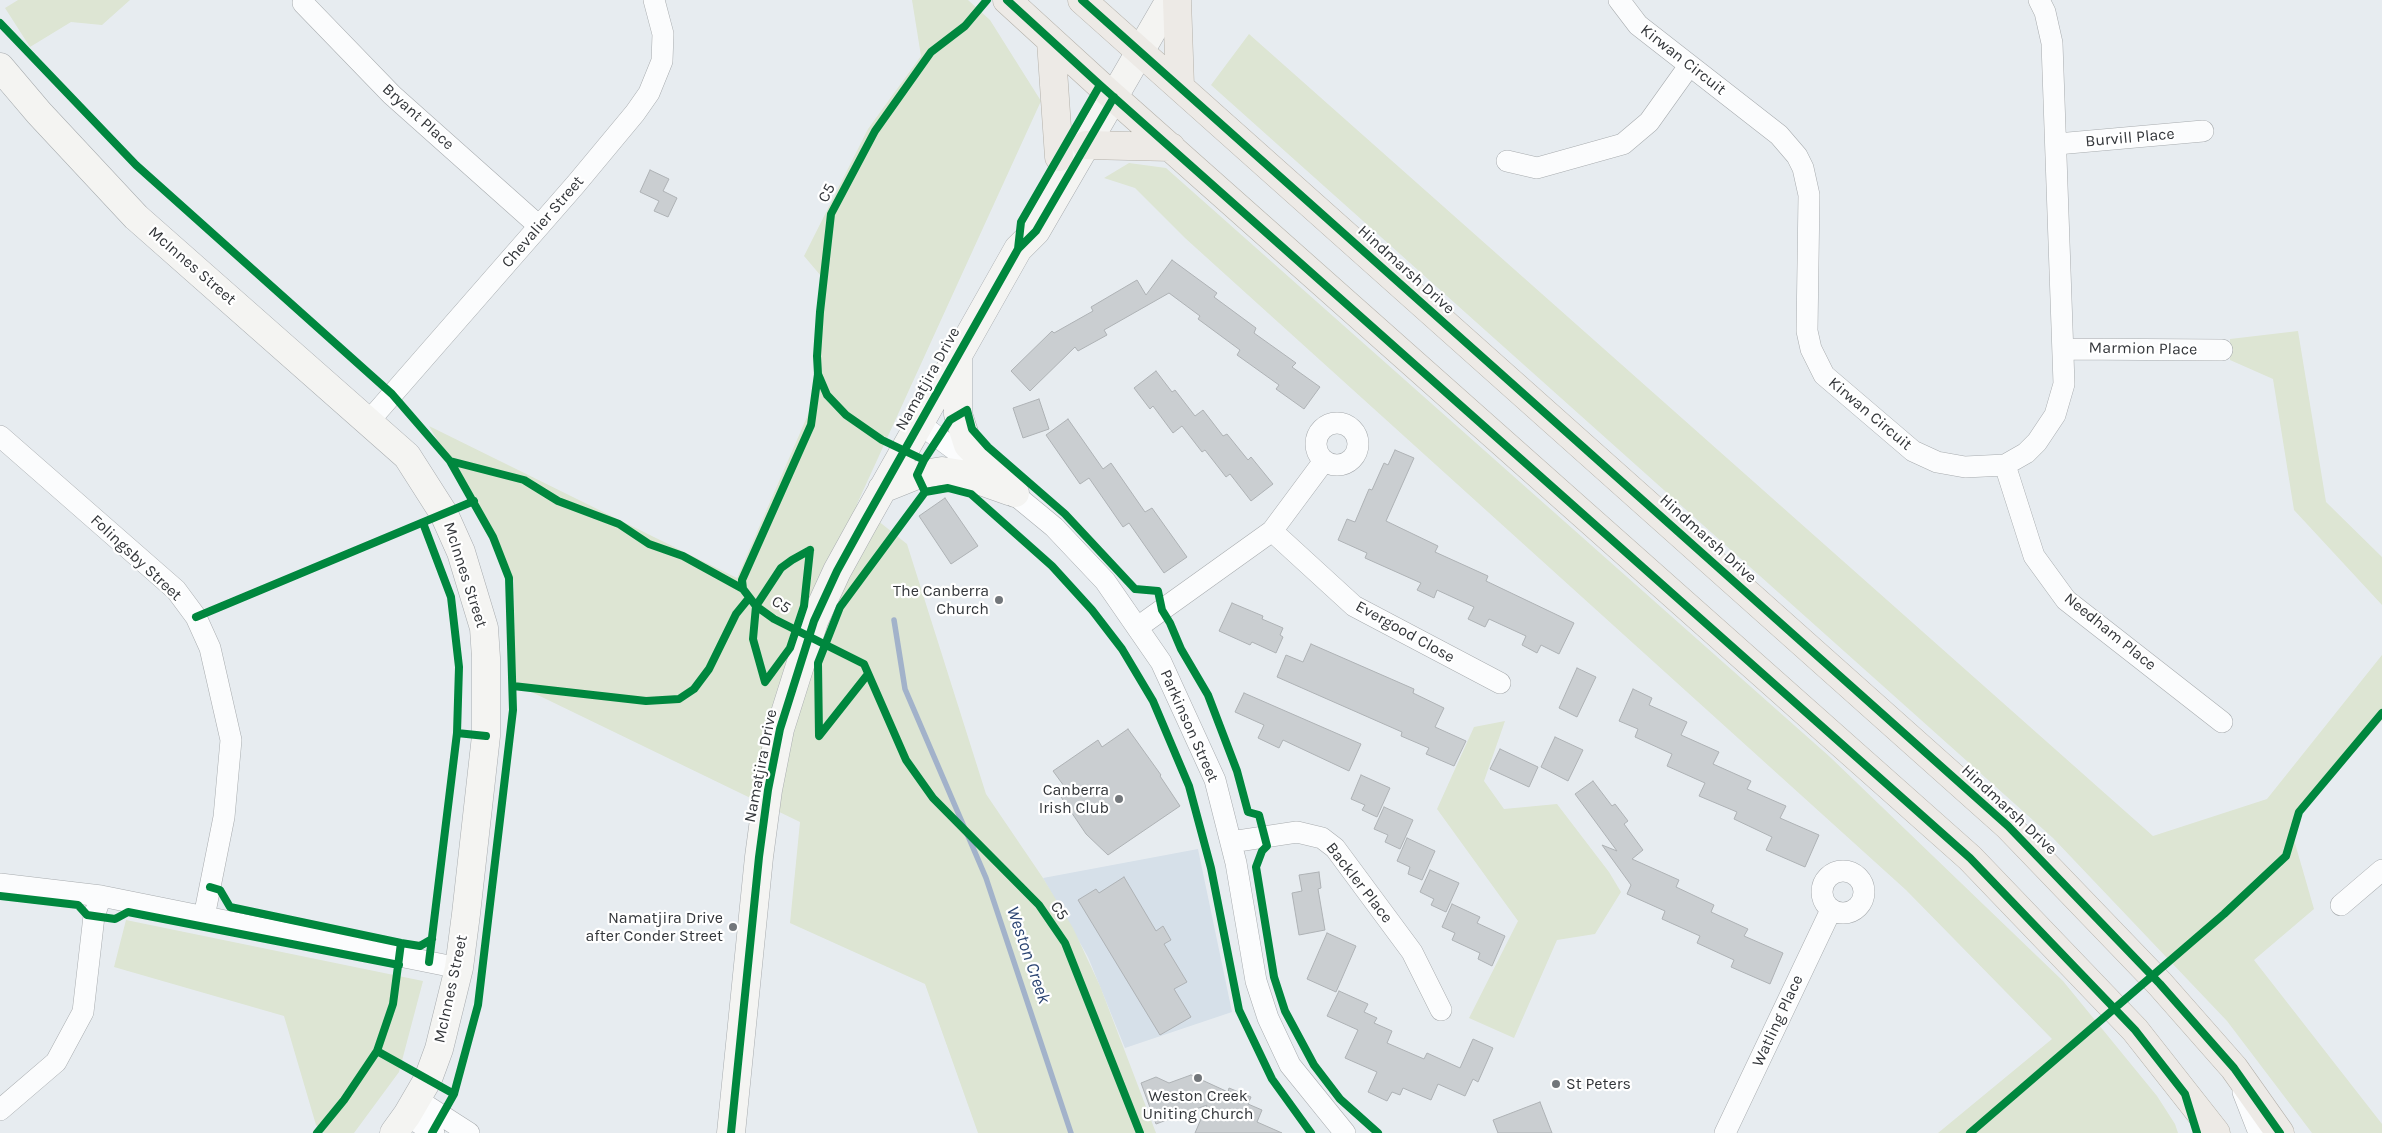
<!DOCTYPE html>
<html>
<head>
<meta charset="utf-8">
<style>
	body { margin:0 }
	canvas { display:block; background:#e7ecf0 }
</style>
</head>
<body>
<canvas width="2382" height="1133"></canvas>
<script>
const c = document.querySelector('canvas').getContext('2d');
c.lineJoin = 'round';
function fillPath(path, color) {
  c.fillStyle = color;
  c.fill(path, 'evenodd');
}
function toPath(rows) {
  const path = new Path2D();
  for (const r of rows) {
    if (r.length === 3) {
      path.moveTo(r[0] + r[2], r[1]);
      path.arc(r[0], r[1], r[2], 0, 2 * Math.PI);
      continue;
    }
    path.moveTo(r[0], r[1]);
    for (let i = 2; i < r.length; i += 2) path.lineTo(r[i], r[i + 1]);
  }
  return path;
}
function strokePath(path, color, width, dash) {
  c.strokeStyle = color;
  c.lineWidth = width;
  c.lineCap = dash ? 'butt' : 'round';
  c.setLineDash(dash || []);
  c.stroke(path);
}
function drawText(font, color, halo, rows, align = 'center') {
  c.font = font + ' Karla,sans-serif';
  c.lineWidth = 4.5;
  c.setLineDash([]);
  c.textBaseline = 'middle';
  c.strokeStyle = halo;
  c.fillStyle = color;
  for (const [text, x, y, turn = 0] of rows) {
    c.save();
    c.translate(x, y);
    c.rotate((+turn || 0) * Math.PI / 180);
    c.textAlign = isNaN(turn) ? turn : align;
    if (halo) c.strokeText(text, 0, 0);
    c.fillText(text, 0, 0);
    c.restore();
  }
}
const built = toPath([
	[1198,849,1232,1012,1125,1048,1088,957,1043,878]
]);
const green = toPath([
	[18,0,130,0,102,25,71,22,30,47,5,8],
	[912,0,968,0,990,20,1041,101,857,504,907,544,986,794,1043,878,1073,928,1100,986,1156,1133,978,1133,925,984,790,923,800,822,515,684,514,581,493,534,429,426,737,578,820,387,818,312,821,276,804,256,868,129,921,56],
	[1249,34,2153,836,2267,799,2382,655,2382,720,2290,826,2314,909,2254,960,2382,1124,2382,1133,2312,1133,2227,1021,2053,838,1211,85],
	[1129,163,1166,168,1830,757,2063,981,2157,1096,2175,1124,2178,1133,1938,1133,2052,1039,1906,890,1185,238,1135,188,1104,178],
	[2298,331,2326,502,2382,557,2382,605,2294,510,2273,379,2230,360,2230,339],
	[1505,721,1484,781,1504,809,1557,804,1609,872,1621,892,1595,934,1557,940,1514,1038,1469,1018,1518,921,1437,809,1474,727],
	[126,920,423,981,399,1072,354,1133,324,1133,316,1125,284,1016,114,967]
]);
const stream = toPath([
	[894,620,905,689,986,878,1071,1133]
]);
const building = toPath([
	[650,170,669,179,663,191,677,198,668,217,654,211,659,201,640,192,650,170],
	[1172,260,1217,293,1214,297,1256,328,1254,333,1296,363,1292,367,1320,387,1304,409,1276,389,1279,385,1237,355,1240,350,1198,319,1200,316,1169,293,1104,330,1107,335,1078,351,1075,347,1030,391,1011,371,1052,331,1054,333,1093,311,1091,307,1137,280,1146,295,1172,260],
	[1156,371,1172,392,1175,390,1195,416,1203,410,1223,436,1227,434,1248,460,1251,457,1273,484,1251,501,1230,474,1226,477,1205,450,1202,452,1182,426,1173,433,1153,406,1150,409,1134,388,1156,371],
	[1039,399,1049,429,1023,438,1013,408,1039,399],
	[1068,419,1103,469,1111,463,1145,512,1152,508,1187,557,1164,573,1129,523,1123,527,1089,478,1080,484,1046,435,1068,419],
	[1395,450,1414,458,1386,521,1438,546,1435,552,1488,576,1486,581,1574,623,1559,654,1541,645,1537,653,1522,645,1526,636,1489,619,1485,627,1468,619,1474,607,1437,590,1434,598,1417,590,1421,583,1365,558,1367,553,1338,540,1347,519,1355,522,1369,489,1372,490,1384,463,1388,465,1395,450],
	[945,498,978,546,951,564,919,516,945,498],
	[1232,603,1263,616,1262,619,1283,628,1280,635,1283,637,1276,653,1252,642,1250,645,1219,631,1232,603],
	[1311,644,1414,689,1413,693,1444,708,1435,727,1466,741,1454,766,1426,754,1429,748,1401,736,1402,732,1277,677,1286,655,1303,662,1311,644],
	[1577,668,1596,677,1577,717,1559,708,1577,668],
	[1633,689,1652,698,1649,705,1687,722,1681,735,1719,752,1713,764,1751,781,1747,789,1786,806,1780,818,1819,835,1805,867,1766,850,1772,837,1734,819,1737,812,1699,796,1705,783,1667,766,1672,754,1635,737,1638,729,1619,721,1633,689],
	[1244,693,1361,744,1349,771,1283,740,1279,748,1258,738,1264,725,1235,712,1244,693],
	[1128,729,1161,775,1160,776,1180,806,1108,855,1086,834,1057,791,1064,786,1053,771,1098,740,1102,747,1128,729],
	[1555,737,1583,750,1568,781,1541,767,1555,737],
	[1500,749,1538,767,1529,787,1490,769,1500,749],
	[1361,775,1390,788,1377,817,1362,810,1365,805,1351,799,1361,775],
	[1593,781,1612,806,1615,804,1628,821,1624,824,1643,850,1632,859,1679,880,1676,887,1714,905,1711,912,1748,929,1744,936,1783,953,1770,984,1731,967,1734,960,1697,943,1700,936,1662,919,1665,911,1627,894,1631,885,1602,845,1617,851,1575,794,1593,781],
	[1384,807,1413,820,1400,849,1385,842,1388,835,1374,829,1384,807],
	[1407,838,1435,851,1422,880,1408,874,1410,867,1397,861,1407,838],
	[1430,870,1459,883,1446,912,1431,905,1434,899,1420,892,1430,870],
	[1319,872,1321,888,1318,889,1325,930,1299,935,1292,893,1302,891,1299,875,1319,872],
	[1124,877,1156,931,1163,926,1171,940,1164,944,1187,982,1174,989,1191,1017,1160,1035,1078,900,1096,889,1099,893,1124,877],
	[1452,904,1480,917,1477,923,1505,936,1492,966,1478,959,1480,953,1452,940,1455,933,1442,927,1452,904],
	[1327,933,1356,946,1336,992,1307,979,1327,933],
	[1339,991,1368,1004,1364,1012,1377,1018,1374,1023,1392,1031,1387,1043,1424,1059,1427,1053,1460,1068,1473,1039,1493,1048,1478,1082,1473,1079,1465,1096,1438,1084,1431,1100,1403,1088,1400,1095,1392,1092,1387,1101,1368,1092,1377,1072,1345,1058,1358,1030,1327,1016,1339,991],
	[1191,1075,1228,1092,1229,1088,1251,1097,1248,1104,1262,1110,1257,1122,1282,1133,1195,1133,1207,1105,1156,1124,1141,1083,1156,1077,1169,1083,1191,1075],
	[1540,1102,1552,1133,1498,1133,1493,1120,1540,1102]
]);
const street = toPath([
	[1619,0,1638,25,1779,135,1797,156,1803,168,1809,195,1807,331,1811,349,1824,375,1913,451,1937,462,1965,467,2005,465,2026,453,2037,442,2055,415,2064,384,2052,43,2045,12,2039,0],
	[303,3,392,95,539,226],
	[2057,144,2203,131],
	[1507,161,1537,168,1623,144,1649,122,1689,66],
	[2063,349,2222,350],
	[369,421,576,184,635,113,649,93,662,61,663,34,654,0],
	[1337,444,21],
	[920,424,978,467],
	[0,436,176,590,196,617,210,648,231,740,224,817,204,917],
	[2005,465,2034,556,2066,600,2222,722],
	[1003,485,1054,527,1105,581,1161,662,1215,780,1236,863,1256,981,1268,1018,1290,1065,1345,1133],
	[1272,531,1354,606,1500,683],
	[1138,627,1272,531,1324,461],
	[1231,842,1297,832,1322,838,1335,848,1412,952,1441,1010],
	[1843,892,21],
	[0,884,101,896,459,968],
	[2341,905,2382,870],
	[2243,1092,2259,1133],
	[416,1099,469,1133],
	[0,1110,56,1062,83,1012,94,916,101,896],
	[407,1115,434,1133],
	[1725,1133,1831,910]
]);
const secondary = toPath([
	[0,67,39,113,136,217,407,456,444,514,461,552,484,628,486,658,486,736,466,914,459,968,439,1049,428,1079,407,1115,394,1133],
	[958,356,958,414,968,445,1015,493],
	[882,489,917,475,942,471,961,474,1009,491],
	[731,1133,759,857,768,790,780,729,814,621,837,571,864,522,1018,249,1036,231,1170,0]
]);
const primary = toPath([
	[1007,0,1100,85,1970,858,2135,1030,2216,1133],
	[1082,0,2008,826,2160,984,2234,1068,2280,1133],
	[1177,0,1180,86],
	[1051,41,1059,157],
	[1086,145,1171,147]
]);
const cycleway = toPath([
	[987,0,965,26,931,52,875,131,831,214,820,312,817,356,818,374,811,425,742,580,743,589,756,606,774,619,864,664,906,760,933,798,1039,905,1065,943,1140,1133],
	[1007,0,1100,85,1970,858,2135,1030,2185,1094,2197,1133],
	[1082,0,2008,826,2160,984,2234,1068,2280,1133],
	[0,23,136,165,392,394,450,461],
	[1018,249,1021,222,1100,85],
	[818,374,827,395,846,415,882,440,924,460],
	[925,492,917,475,924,460,950,420,967,410,972,429,988,447,1065,514,1135,589,1158,591,1162,610,1170,623,1181,649,1208,695,1237,771,1248,812,1259,815,1267,846,1262,851,1256,867,1274,977,1285,1011,1314,1065,1340,1099,1378,1133],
	[423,523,451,597,459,667,457,733,486,736],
	[810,550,804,606,790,648,765,682,753,639,756,606,781,568,792,560,810,550],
	[196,617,474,501],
	[868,674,819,736,818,663,840,607,925,492,948,488,971,494,1052,566,1092,610,1122,649,1153,701,1189,786,1211,868,1239,1010,1272,1079,1311,1133],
	[513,686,646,701,679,699,694,689,709,669,736,614,749,598],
	[210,887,220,890,230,907,401,943,420,946,432,939],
	[0,896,78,905,87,915,115,919,128,912,399,965],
	[429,962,457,733],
	[377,1051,454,1094],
	[317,1133,344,1100,377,1051,393,1004,401,943],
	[432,1133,454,1094,478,1005,513,710,509,578,493,537,450,461,524,480,558,501,619,524,649,544,683,556,743,589],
	[731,1133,759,857,768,790,780,729,814,621,837,571,864,522,1018,249,1036,231,1114,97],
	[1970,1133,2224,914,2286,856,2299,812,2382,713]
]);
const markers = [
	[999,600,5,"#72767a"],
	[1119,799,5,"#72767a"],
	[733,927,5,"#72767a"],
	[1198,1078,5,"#72767a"],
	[1556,1084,5,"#72767a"]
];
const streetNames = [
	["Kirwan Circuit",1683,60,38],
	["Bryant Place",418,117,42],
	["Burvill Place",2130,138,-5],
	["C5",827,193,-63],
	["Chevalier Street",543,222,-49],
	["McInnes Street",192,266,41],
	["Hindmarsh Drive",1406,270,42],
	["Marmion Place",2143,349,1],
	["Namatjira Drive",928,379,-61],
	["Kirwan Circuit",1870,414,40],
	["Hindmarsh Drive",1708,539,42],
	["Folingsby Street",136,558,43],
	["McInnes Street",465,575,72],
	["C5",781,605,32],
	["Evergood Close",1405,632,29],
	["Needham Place",2110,632,39],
	["Parkinson Street",1189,726,66],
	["Namatjira Drive",761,766,-79],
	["Hindmarsh Drive",2009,810,43],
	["Backler Place",1359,883,52],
	["C5",1059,911,56],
	["McInnes Street",451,989,-78],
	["Watling Place",1778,1021,-65]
];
const poiNames = [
	["The Canberra",989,591],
	["Church",989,609],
	["Canberra",1109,790],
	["Irish Club",1109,808],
	["Namatjira Drive",723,918],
	["after Conder Street",723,936],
	["St Peters",1566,1084,"left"],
	["Weston Creek",1198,1096,"center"],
	["Uniting Church",1198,1114,"center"]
];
const waterNames = [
	["Weston Creek",1028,955,71]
];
fillPath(built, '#d6e0e9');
fillPath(green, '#dde5d3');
strokePath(stream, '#a2b2ca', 5.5);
fillPath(building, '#caced1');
strokePath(building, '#aeb2b5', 1);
strokePath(street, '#a8acaf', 22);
strokePath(secondary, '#a8acaf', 29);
strokePath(primary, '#b4b1aa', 29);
strokePath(street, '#fbfcfd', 21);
strokePath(secondary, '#f4f4f2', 28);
strokePath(primary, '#edeae6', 28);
strokePath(cycleway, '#00873e', 8);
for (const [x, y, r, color] of markers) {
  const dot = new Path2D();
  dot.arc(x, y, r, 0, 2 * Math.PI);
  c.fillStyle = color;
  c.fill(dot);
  strokePath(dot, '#fff', 2);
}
drawText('16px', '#33363a', '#fff', streetNames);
drawText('16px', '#33363a', '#fff', poiNames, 'right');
drawText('italic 18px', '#2a4472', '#fff', waterNames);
</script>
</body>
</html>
